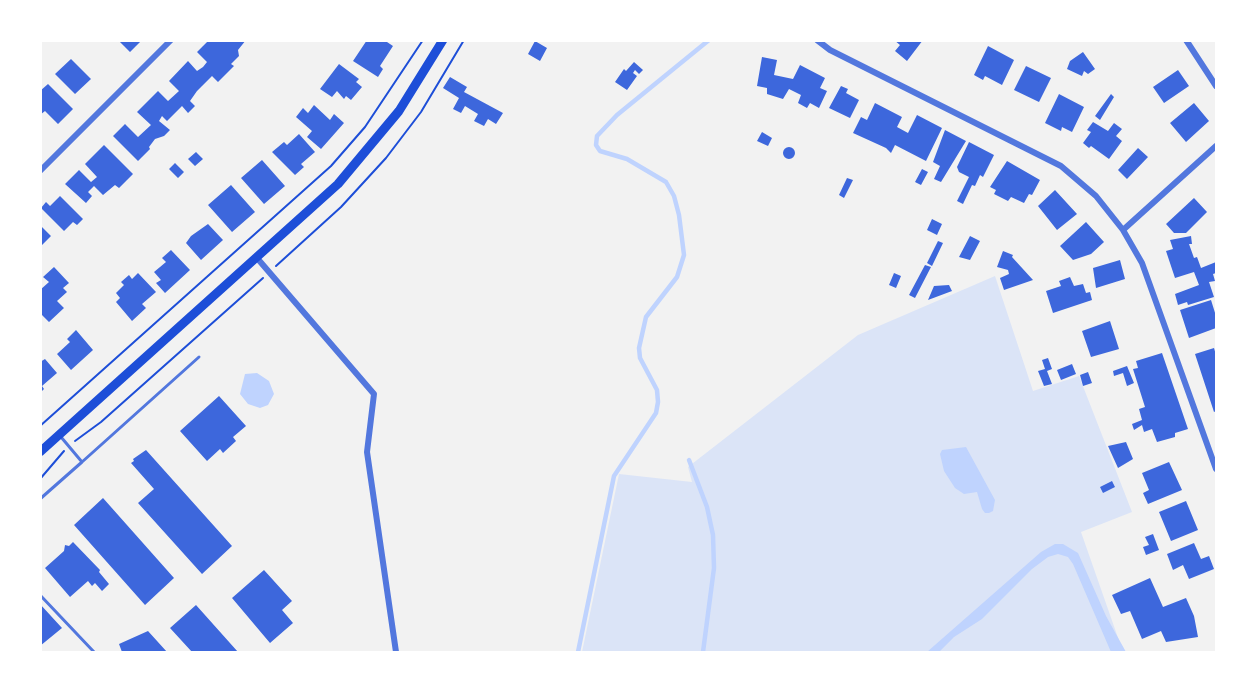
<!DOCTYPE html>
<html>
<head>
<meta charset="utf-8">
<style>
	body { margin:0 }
	#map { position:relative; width:1257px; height:693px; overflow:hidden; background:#f2f2f2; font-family:Karla,sans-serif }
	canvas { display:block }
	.frame { position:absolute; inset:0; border:42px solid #fff; pointer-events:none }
</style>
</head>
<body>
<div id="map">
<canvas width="1257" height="693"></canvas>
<div class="frame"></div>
</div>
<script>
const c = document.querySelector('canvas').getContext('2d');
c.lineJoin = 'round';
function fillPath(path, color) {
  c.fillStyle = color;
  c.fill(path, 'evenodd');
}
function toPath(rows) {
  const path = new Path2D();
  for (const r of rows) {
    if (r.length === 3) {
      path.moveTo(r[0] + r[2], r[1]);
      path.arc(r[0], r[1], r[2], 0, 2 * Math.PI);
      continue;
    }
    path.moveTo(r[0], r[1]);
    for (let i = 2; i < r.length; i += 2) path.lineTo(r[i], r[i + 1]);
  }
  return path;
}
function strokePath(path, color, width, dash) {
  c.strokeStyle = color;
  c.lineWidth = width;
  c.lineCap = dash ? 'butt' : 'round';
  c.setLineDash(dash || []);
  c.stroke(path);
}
const green = toPath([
	[995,276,1033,391,1079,376,1132,512,1081,532,1123,652,582,652,619,474,692,482,688,467,858,335]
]);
const water = toPath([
	[257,373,269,381,274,394,268,405,260,408,248,404,240,394,245,374],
	[966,447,995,500,993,511,989,513,985,513,982,509,977,492,964,494,955,488,944,471,940,454,942,450],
	[1055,544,1063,544,1078,553,1106,616,1126,652,1111,652,1073,564,1068,557,1058,554,1048,557,1032,569,982,619,954,637,939,652,927,652,1041,552]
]);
const stream = toPath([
	[689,460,707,507,713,535,714,568,703,652],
	[578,652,614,476,656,413,658,402,657,390,640,358,639,348,646,317,677,277,684,255,679,215,674,196,666,182,627,159,600,151,596,145,597,136,617,115,709,40]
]);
const building = toPath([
	[118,40,142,40,130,52],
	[209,40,246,40,238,50,239,56,231,64,234,66,218,82,212,76,197,91,190,101,195,106,188,113,182,106,167,121,162,116,159,121,170,130,164,136,155,139,149,147,150,149,138,161,113,136,125,124,138,137,151,125,137,112,158,91,168,101,179,91,169,81,188,61,197,71,203,67,207,62,197,52],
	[367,40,384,40,393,46,380,66,383,69,378,77,353,61],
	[894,40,923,40,907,61,895,51,900,45],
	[535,41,547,48,540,61,528,54],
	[988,46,1014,60,1002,85,985,76,983,80,974,75],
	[1083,52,1095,69,1088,74,1084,71,1082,76,1067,69,1070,61],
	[762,57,777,60,774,75,793,79,800,65,825,78,820,88,827,91,819,108,810,103,807,108,798,103,801,95,789,89,783,99,767,94,767,88,757,86],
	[71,59,91,79,75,94,55,74],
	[634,62,643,70,639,74,635,70,633,73,637,76,627,90,615,82,624,69,626,71],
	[339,64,359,79,356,82,362,87,351,100,346,96,344,99,337,91,332,97,320,89],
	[1026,66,1051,78,1039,102,1014,90],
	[1178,70,1189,86,1164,103,1153,87],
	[450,77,467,87,464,92,503,113,496,124,488,119,484,126,474,121,478,114,465,106,461,113,453,109,459,98,443,88],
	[48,84,73,109,58,124,45,111,40,115,40,91],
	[841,86,848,89,846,93,859,100,850,118,829,108],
	[1059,94,1084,107,1072,132,1062,127,1061,131,1045,123],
	[1111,94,1114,97,1100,120,1095,116],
	[875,103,902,117,897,127,908,133,917,115,942,128,926,161,895,145,891,153,886,148,853,133,861,117,867,120],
	[1194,103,1209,121,1186,142,1170,123],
	[314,105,330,120,334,114,344,123,321,149,307,137,312,131,296,117,303,108,308,113],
	[1093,122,1108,131,1114,123,1122,129,1116,136,1122,141,1109,159,1091,146,1089,148,1083,143,1091,132,1087,130],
	[945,130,966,141,941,182,934,179,940,166,933,162],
	[762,132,772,138,768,146,757,141],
	[299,134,315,152,301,164,304,167,295,175,272,152,284,142,287,145],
	[969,142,994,155,983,177,980,175,975,186,972,185,963,204,957,201,969,177,959,172,957,167],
	[104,145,133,174,119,188,115,185,103,195,94,186,88,192,92,196,86,203,65,184,79,170,91,182,97,177,85,164],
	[789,153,6],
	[1138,148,1148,157,1127,179,1118,170],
	[196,152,203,159,195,166,188,159],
	[262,160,285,186,264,204,241,178],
	[1007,161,1040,180,1032,195,1029,194,1024,203,1011,197,1008,201,994,194,996,190,990,187],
	[175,163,184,172,178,178,169,169],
	[922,169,928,172,921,185,915,182],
	[847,178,853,180,844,198,839,195],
	[231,185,255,212,232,232,208,205],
	[1055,190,1077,214,1057,230,1038,206],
	[60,196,83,219,77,225,73,222,64,231,41,208,46,202,50,206],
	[1194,198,1207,212,1186,233,1174,233,1166,224],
	[932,219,942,224,937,235,927,230],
	[1086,222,1104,242,1091,254,1073,260,1060,246],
	[208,224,223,240,201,260,186,243,191,236],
	[40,225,51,236,40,247],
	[970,236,980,241,970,260,959,257],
	[1191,236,1192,244,1189,244,1194,258,1197,257,1201,268,1216,262,1216,273,1213,274,1215,281,1209,282,1214,297,1188,305,1187,302,1178,305,1175,294,1199,285,1194,272,1175,278,1166,251,1173,249,1170,240],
	[938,241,943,243,932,266,927,263],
	[171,250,190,270,165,293,156,283,161,280,154,272,166,262,162,258],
	[1003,251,1013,255,1012,257,1033,280,1004,290,1000,278,1009,274,1008,270,997,267],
	[1120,260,1125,279,1096,288,1093,268],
	[925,265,931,267,915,298,909,295],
	[54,267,69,283,63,288,67,292,57,301,64,308,49,322,42,315,40,317,40,290,49,282,43,277],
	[138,273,156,292,142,304,146,308,132,321,116,302,120,298,116,293,124,285,121,282,129,275,132,279],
	[894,273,901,276,896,288,889,285],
	[1070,277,1074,286,1083,284,1086,293,1090,292,1092,300,1053,313,1046,291,1061,286,1059,281],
	[949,285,952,291,928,300,934,286],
	[1211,300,1216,316,1216,328,1189,338,1180,310],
	[1110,321,1119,349,1091,357,1082,331],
	[76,330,93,350,71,370,57,354,70,342,67,339],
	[1214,348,1216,355,1216,411,1214,412,1195,354],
	[1162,353,1188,429,1175,433,1175,437,1157,442,1152,429,1144,432,1142,425,1134,430,1132,424,1142,420,1139,409,1145,407,1133,369,1138,368,1136,361],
	[1048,358,1052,369,1047,371,1052,384,1044,386,1038,371,1045,369,1042,360],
	[45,359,57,373,42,386,44,389,40,393,40,362],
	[1072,364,1076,374,1061,380,1057,370],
	[1127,366,1134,383,1127,386,1123,373,1114,376,1113,371],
	[1088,372,1092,383,1083,386,1080,375],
	[219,396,246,426,233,437,236,441,223,453,220,449,207,461,180,431],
	[1126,442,1133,459,1118,468,1108,446],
	[146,450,232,546,202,574,138,503,154,489,131,463,134,461,133,459],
	[1169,462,1182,490,1148,504,1143,493,1149,490,1142,473],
	[1112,481,1115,487,1103,493,1100,487],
	[103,498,174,578,145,605,74,525],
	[1186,501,1198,530,1171,541,1159,512],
	[1153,534,1159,550,1146,555,1143,547,1149,545,1145,537],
	[73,542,100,570,99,572,109,584,102,591,95,583,92,586,88,581,70,597,45,568,64,551,65,545,69,546],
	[1194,543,1201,559,1209,556,1214,569,1189,579,1183,565,1173,570,1167,554],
	[264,570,292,601,282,610,293,623,270,643,232,598],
	[1150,578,1163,607,1186,598,1194,616,1198,637,1166,642,1161,631,1142,639,1130,611,1121,614,1112,595],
	[40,604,62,628,40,646],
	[196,605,238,652,192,652,170,628],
	[148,631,167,652,122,652,119,644]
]);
const path = toPath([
	[276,266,341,207,386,158,421,112,464,40],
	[40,426,331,166,365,127,423,40],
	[75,441,101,422,263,278],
	[40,479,64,451]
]);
const service = toPath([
	[82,462,199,357],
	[40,499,82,462,61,437],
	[40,595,94,652]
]);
const minor = toPath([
	[817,40,830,50,1061,166,1096,196,1123,230,1142,263,1216,469],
	[1186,40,1216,86],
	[40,171,171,40],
	[1123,230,1216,146],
	[257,258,374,394,367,452,396,652]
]);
const secondary = toPath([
	[40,452,338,184,399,111,443,40]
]);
fillPath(green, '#dbe4f7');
fillPath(water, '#bfd3fe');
strokePath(stream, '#bfd3fe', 4.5);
fillPath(building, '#3d67dc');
strokePath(path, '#1d4ed8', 2);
strokePath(service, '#5277de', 3);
strokePath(minor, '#5277de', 6);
strokePath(secondary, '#1d4ed8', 9);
</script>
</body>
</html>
